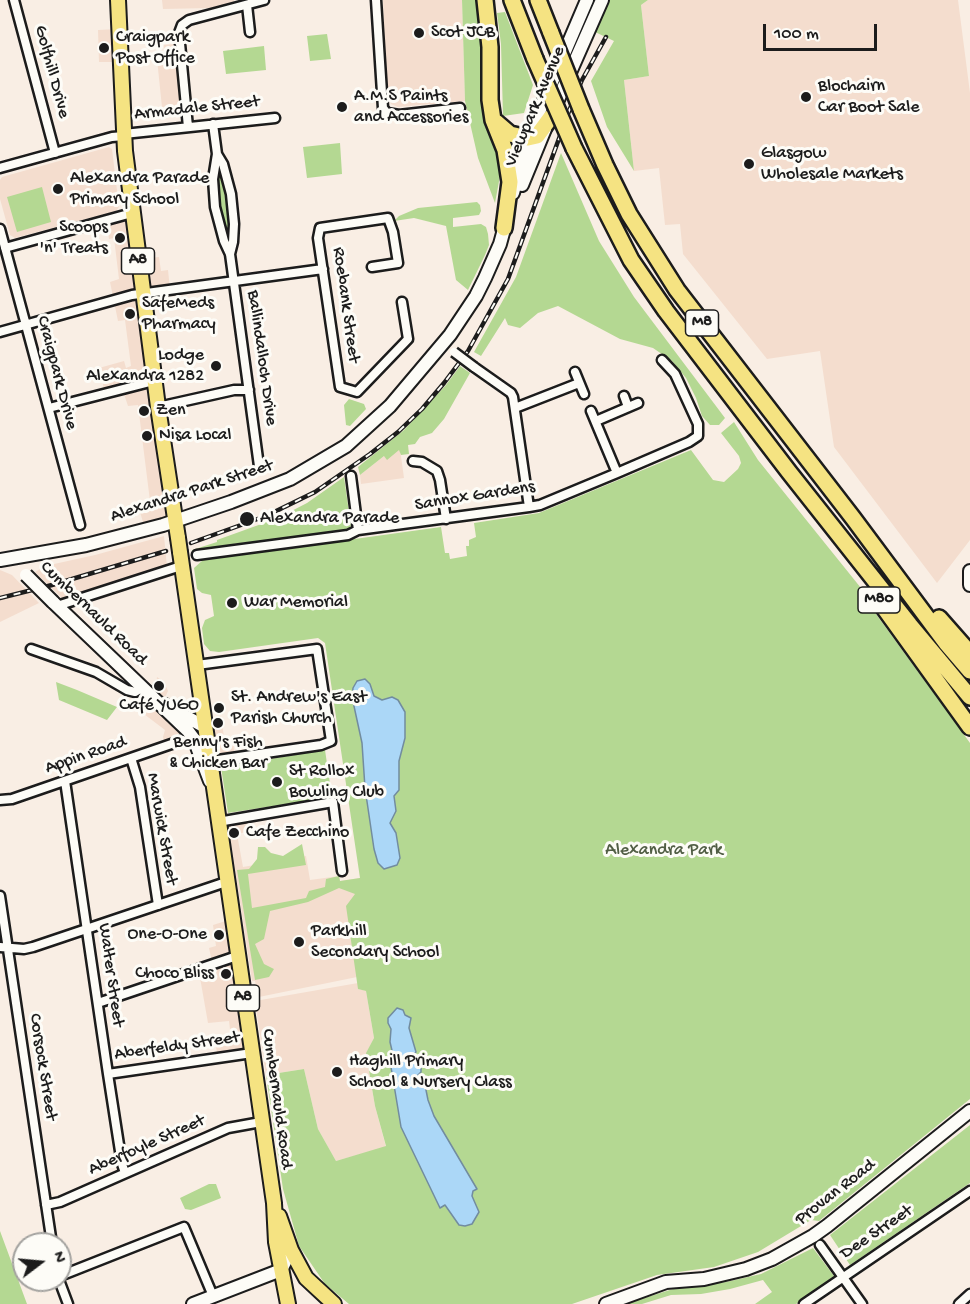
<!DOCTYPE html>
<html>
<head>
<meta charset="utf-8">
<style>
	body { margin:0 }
	#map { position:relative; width:970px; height:1304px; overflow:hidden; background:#f9eee4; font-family:"Gochi Hand",sans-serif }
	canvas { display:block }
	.north { position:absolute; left:12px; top:1232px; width:60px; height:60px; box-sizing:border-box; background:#fdfcf7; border:2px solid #a3a29f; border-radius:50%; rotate:74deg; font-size:16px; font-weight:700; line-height:24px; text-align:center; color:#1c1c1c }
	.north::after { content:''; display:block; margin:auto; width:21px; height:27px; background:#1c1c1c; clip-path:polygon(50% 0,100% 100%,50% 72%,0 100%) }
	.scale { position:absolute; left:763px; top:24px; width:114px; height:27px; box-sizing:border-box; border:3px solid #1c1c1c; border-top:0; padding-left:8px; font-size:18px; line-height:21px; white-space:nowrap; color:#1c1c1c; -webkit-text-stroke:4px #fdfcf7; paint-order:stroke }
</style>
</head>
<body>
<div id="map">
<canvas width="970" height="1304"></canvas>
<div class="north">N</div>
<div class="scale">100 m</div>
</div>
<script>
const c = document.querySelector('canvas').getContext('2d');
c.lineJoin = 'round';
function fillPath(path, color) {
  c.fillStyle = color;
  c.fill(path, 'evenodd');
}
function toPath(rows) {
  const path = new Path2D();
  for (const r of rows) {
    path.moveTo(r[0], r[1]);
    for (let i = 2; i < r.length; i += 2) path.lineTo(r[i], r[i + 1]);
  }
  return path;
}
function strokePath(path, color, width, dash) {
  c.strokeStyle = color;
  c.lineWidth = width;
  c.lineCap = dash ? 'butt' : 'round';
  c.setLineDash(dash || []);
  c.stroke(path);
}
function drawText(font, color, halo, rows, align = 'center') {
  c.font = font + ' "Gochi Hand",sans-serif';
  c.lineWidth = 6;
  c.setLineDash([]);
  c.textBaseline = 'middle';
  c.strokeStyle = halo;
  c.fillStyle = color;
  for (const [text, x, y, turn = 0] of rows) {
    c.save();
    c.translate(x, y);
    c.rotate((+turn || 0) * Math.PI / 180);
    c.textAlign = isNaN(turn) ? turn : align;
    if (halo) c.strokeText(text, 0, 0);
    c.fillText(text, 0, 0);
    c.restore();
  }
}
const built = toPath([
	[162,0,234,0,234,2,210,8,163,9],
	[383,0,462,0,465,101,398,107,391,104,387,96],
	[648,0,958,0,970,93,970,540,937,583,834,447,820,351,767,359,683,254,680,224,665,225,659,168,634,171,624,80,649,76,641,5],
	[118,29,120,62,99,62,98,30],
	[175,44,182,115,163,117,157,59,165,58,164,45],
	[109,147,112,149,119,207,116,211,15,238,10,235,0,199,0,180,2,177],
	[132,212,139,259,159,257,161,271,168,270,170,289,143,293,173,521,145,529,140,512,151,509,138,405,128,406,122,388,105,393,99,368,124,361,126,368,131,366,125,320,118,321,110,282,119,279,114,238,109,239,106,220],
	[400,449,404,478,361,484,360,475,384,456],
	[164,536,167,567,63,599,35,572,45,566,95,555],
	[0,570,12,575,39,603,0,622],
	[157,677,164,682,168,691,162,704,190,728,221,716,225,744,233,743,235,758,210,762,206,735,183,738,165,744,163,737,165,730,140,711,156,685],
	[248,817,251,831,237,834,243,867,306,856,310,880,339,876,340,881,360,878,364,903,347,907,357,977,254,998,254,994,257,992,255,981,252,981,235,869,224,870,217,822],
	[232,919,251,1054,218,1057,215,1042,231,1038,229,1021,208,1023,199,972,213,966,209,948,216,946,213,925],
	[358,983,359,989,366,991,374,1038,366,1054,375,1106,386,1147,336,1161,318,1129,304,1069,266,1075,255,1001]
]);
const green = toPath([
	[462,0,479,0,502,165,495,203,478,158,465,101],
	[608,0,648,0,641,5,649,76,624,80,634,171,607,127,591,81,614,41,593,31],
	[505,12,533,85,524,113,503,116,501,44,497,13],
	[327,34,331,59,310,61,307,36],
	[264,46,266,70,226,74,223,51],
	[340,143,342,174,307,178,303,147],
	[561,153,599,241,634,297,725,418,719,425,710,425,702,416,696,398,686,378,672,361,653,348,620,339,558,306,538,313,520,328,508,325,505,318,481,356,474,352,516,277],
	[219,165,227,190,230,215,229,241,218,204,217,179],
	[42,187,51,222,17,232,7,197],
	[477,202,480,205,481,211,479,215,453,218,453,227,481,224,486,227,488,234,489,245,485,255,468,290,456,280,446,226,414,218,394,221,399,216,418,208],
	[460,366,470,373,444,419,432,433,420,437,415,444,408,445,409,454,401,455,399,450,387,460,384,456,360,475,358,467,404,430,446,385],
	[349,399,364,404,366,409,350,426,346,425,344,405],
	[734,422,758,460,869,598,876,614,970,743,970,1099,819,1221,811,1220,758,1252,714,1267,657,1275,572,1304,349,1304,325,1284,299,1246,283,1189,266,1075,304,1069,318,1129,336,1161,386,1146,375,1106,366,1053,374,1038,366,991,358,989,346,906,355,894,339,888,308,902,270,911,264,939,255,944,264,964,274,969,269,977,255,980,237,870,249,869,257,859,258,847,265,847,271,853,283,856,302,844,306,865,248,874,252,908,306,898,309,891,325,887,326,879,339,876,340,881,360,878,325,643,318,638,219,652,210,651,204,644,202,628,205,620,214,616,211,595,202,593,197,589,194,568,203,560,441,527,445,553,449,553,450,559,467,556,466,546,469,546,469,540,476,537,474,523,539,513,691,450,713,480,724,482,738,469,741,463,739,456,721,433],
	[344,477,351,526,347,530,233,544,192,554,192,550,217,542,217,540,278,518,307,503],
	[56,682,77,690,117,707,107,720,59,700],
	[325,750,332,797,228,813,221,767],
	[970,1125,970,1183,850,1265,830,1235],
	[209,1184,216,1184,221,1198,191,1210,185,1209,180,1198],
	[0,1231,27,1304,0,1304],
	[813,1248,834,1276,796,1304,755,1304,772,1292,763,1280,730,1289,701,1294,671,1295,642,1304,625,1304,673,1289,726,1282,761,1274]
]);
const water = toPath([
	[365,679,370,684,374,696,382,700,392,697,398,700,405,712,405,738,399,761,399,790,394,796,396,811,390,823,396,833,400,858,397,865,384,869,378,863,374,849,365,788,362,743,352,697,353,688,357,681,365,679],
	[397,1008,403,1010,405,1015,411,1018,409,1028,416,1052,414,1054,417,1066,421,1068,421,1072,417,1076,419,1081,424,1080,428,1100,434,1116,477,1189,473,1191,472,1196,479,1212,472,1224,465,1226,459,1225,445,1205,440,1208,401,1127,390,1061,394,1059,390,1042,391,1029,388,1023,388,1018,397,1008]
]);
const street = toPath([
	[14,0,55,153],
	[376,0,383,108,387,113,399,115,460,108],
	[247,5,250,32],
	[213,124,217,154,213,179,215,207,224,241,230,254,259,466],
	[188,127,179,33,182,25,189,20,264,0],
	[124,134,275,118],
	[217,154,223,164,231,194,234,224,233,242,230,254],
	[0,168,112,137,124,136],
	[0,229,80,525],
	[5,248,132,213],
	[372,267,398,263,393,232,388,218,320,228,318,238,340,387,357,392,408,339,402,302],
	[0,332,132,295,323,269],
	[474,367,511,393,513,397,529,507],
	[575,372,584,394],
	[624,396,628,407],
	[158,407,234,390,249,390],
	[49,408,154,381],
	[515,408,579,383],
	[591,411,617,473],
	[596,421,638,403],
	[413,461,422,462,437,471,440,480,446,519],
	[351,476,358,530],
	[197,555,348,535,358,530,529,507,540,505,617,473,689,442,698,436,698,424,675,374,662,360],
	[57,606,181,566],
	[31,649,96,672,127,690,135,692,143,687],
	[197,665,317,649,331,741,321,745,211,761],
	[131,758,140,787,158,905],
	[65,781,108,1074,122,1164,125,1173],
	[0,800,12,799,183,740],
	[218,822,333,802,342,871],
	[0,896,52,1244],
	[0,947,24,949,33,947,226,882],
	[98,1003,237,956],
	[108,1074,252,1053],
	[46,1205,60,1202,228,1128,261,1122],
	[820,1245,862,1304],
	[60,1276,184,1227,213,1296],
	[59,1280,68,1304],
	[804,1304,970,1191],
	[959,1304,970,1294]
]);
const secondary = toPath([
	[553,111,602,0],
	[522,185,545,129],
	[513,193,528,138,587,0],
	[0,560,86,545,163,525,231,502,290,479,346,446,390,406,450,335,476,296,485,278,500,244,506,222],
	[970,571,970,585],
	[53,602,188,731,194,739,210,781],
	[165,705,205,727],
	[193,1304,281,1270,291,1250],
	[606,1304,666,1282,704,1279,746,1269,772,1259,813,1236,827,1226,970,1111]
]);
const primary = toPath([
	[118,0,125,151,158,407,178,538],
	[180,552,274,1203,276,1242,288,1304],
	[279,1216,291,1250,306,1278,334,1304]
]);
const highway = toPath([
	[485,0,490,47,490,100,493,120,505,150,510,182,504,228],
	[512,0,535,59],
	[538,0,551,33],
	[581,109,605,165,629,214,677,290,853,518,946,643,970,671],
	[496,122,510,134,528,138,537,136,551,117],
	[574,148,631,260,666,311,789,472,910,625,970,697],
	[882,605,970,727],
	[939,618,970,653]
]);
const rail = toPath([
	[191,543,266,516,315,492,370,454,398,432,422,409,444,383,468,351,508,279,569,111,582,80,606,37],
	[0,598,52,585,166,551]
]);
const streetBridge = toPath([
	[454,352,474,367]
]);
const secondaryBridge = toPath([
	[26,575,53,602]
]);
const primaryBridge = toPath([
	[178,538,180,552]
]);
const highwayBridge = toPath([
	[551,33,581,109],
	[535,59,574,148]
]);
const markers = [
	[419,33,6,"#1c1c1c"],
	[104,48,6,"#1c1c1c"],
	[806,97,6,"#1c1c1c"],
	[342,107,6,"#1c1c1c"],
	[749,164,6,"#1c1c1c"],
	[58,189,6,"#1c1c1c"],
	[120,238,6,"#1c1c1c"],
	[130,314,6,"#1c1c1c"],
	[216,366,6,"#1c1c1c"],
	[144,411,6,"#1c1c1c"],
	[147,436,6,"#1c1c1c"],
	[247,519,8,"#1c1c1c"],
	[232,603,6,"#1c1c1c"],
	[159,686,6,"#1c1c1c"],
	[219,708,6,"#1c1c1c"],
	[218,723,6,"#1c1c1c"],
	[277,782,6,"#1c1c1c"],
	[234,833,6,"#1c1c1c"],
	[219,935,6,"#1c1c1c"],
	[299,942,6,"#1c1c1c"],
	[226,974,6,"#1c1c1c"],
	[337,1072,6,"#1c1c1c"]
];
const shields = [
	[138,261,33],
	[702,323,33],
	[879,600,42],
	[243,998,33]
];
const shieldNames = [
	["A8",138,261],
	["M8",702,323],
	["M80",879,600],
	["A8",243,998]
];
const poiNames = [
	["Scot JCB",431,33],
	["Craigpark",116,38],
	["Post Office",116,59],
	["Blochairn",818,87],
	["Car Boot Sale",818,108],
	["A.M.S Paints",354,97],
	["and Accessories",354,118],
	["Glasgow",761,154],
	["Wholesale Markets",761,175],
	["Alexandra Parade",70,179],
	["Primary School",70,200],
	["Scoops",108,228,"right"],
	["'n' Treats",108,249,"right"],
	["SafeMeds",142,304],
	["Pharmacy",142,325],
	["Lodge",204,356,"right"],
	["Alexandra 1282",204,377,"right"],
	["Zen",156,411],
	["Nisa Local",159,436],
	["Alexandra Parade",260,519],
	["War Memorial",244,603],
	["St. Andrew's East",231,698],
	["Parish Church",231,719],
	["Café YUGO",159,706,"center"],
	["Benny's Fish",218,743,"center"],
	["& Chicken Bar",218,764,"center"],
	["St Rollox",289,772],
	["Bowling Club",289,793],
	["Cafe Zecchino",246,833],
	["Parkhill",311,932],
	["Secondary School",311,953],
	["One-O-One",207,935,"right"],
	["Choco Bliss",214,974,"right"],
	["Haghill Primary",349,1062],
	["School & Nursery Class",349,1083]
];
const streetNames = [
	["Golfhill Drive",51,72,75],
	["Viewpark Avenue",536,107,-67],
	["Armadale Street",197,109,-6],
	["Roebank Street",345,305,82],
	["Ballindalloch Drive",261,358,82],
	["Craigpark Drive",56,373,75],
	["Alexandra Park Street",192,492,-18],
	["Sannox Gardens",475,497,-9],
	["Cumbernauld Road",93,614,44],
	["Appin Road",86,756,-19],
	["Marwick Street",161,829,80],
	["Walter Street",110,975,82],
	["Aberfeldy Street",177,1047,-8],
	["Corsock Street",42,1067,81],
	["Cumbernauld Road",276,1099,82],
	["Aberfoyle Street",147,1146,-24],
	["Provan Road",836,1193,-38],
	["Dee Street",877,1233,-34]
];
const parkNames = [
	["Alexandra Park",664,851]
];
fillPath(built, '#f4ddce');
fillPath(green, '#b4d892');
fillPath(water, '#abd7f7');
strokePath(water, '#728c9f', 1.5);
strokePath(street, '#1c1c1c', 13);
strokePath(secondary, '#1c1c1c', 16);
strokePath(primary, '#1c1c1c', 18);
strokePath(highway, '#1c1c1c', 20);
strokePath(street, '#fdfcf7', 8);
strokePath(secondary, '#fdfcf7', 12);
strokePath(primary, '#f5e382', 14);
strokePath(highway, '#f5e382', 15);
strokePath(rail, '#1c1c1c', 4.5);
strokePath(rail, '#fdfcf7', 2, [7]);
strokePath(streetBridge, '#1c1c1c', 13, []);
strokePath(secondaryBridge, '#1c1c1c', 16, []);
strokePath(primaryBridge, '#1c1c1c', 18, []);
strokePath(highwayBridge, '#1c1c1c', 20, []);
strokePath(streetBridge, '#fdfcf7', 8);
strokePath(secondaryBridge, '#fdfcf7', 12);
strokePath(primaryBridge, '#f5e382', 14);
strokePath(highwayBridge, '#f5e382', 15);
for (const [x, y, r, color] of markers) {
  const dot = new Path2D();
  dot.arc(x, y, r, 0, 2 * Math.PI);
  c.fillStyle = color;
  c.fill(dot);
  strokePath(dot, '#fdfcf7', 2);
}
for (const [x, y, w] of shields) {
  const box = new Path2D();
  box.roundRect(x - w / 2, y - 13, w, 26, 4.5);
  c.fillStyle = '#fdfcf7';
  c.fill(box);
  strokePath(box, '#1c1c1c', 1.5);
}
drawText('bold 16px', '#1c1c1c', null, shieldNames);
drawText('18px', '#1c1c1c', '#fdfcf7', poiNames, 'left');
drawText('18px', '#1c1c1c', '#fdfcf7', streetNames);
drawText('18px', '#515e45', '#fdfcf7', parkNames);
</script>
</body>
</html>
